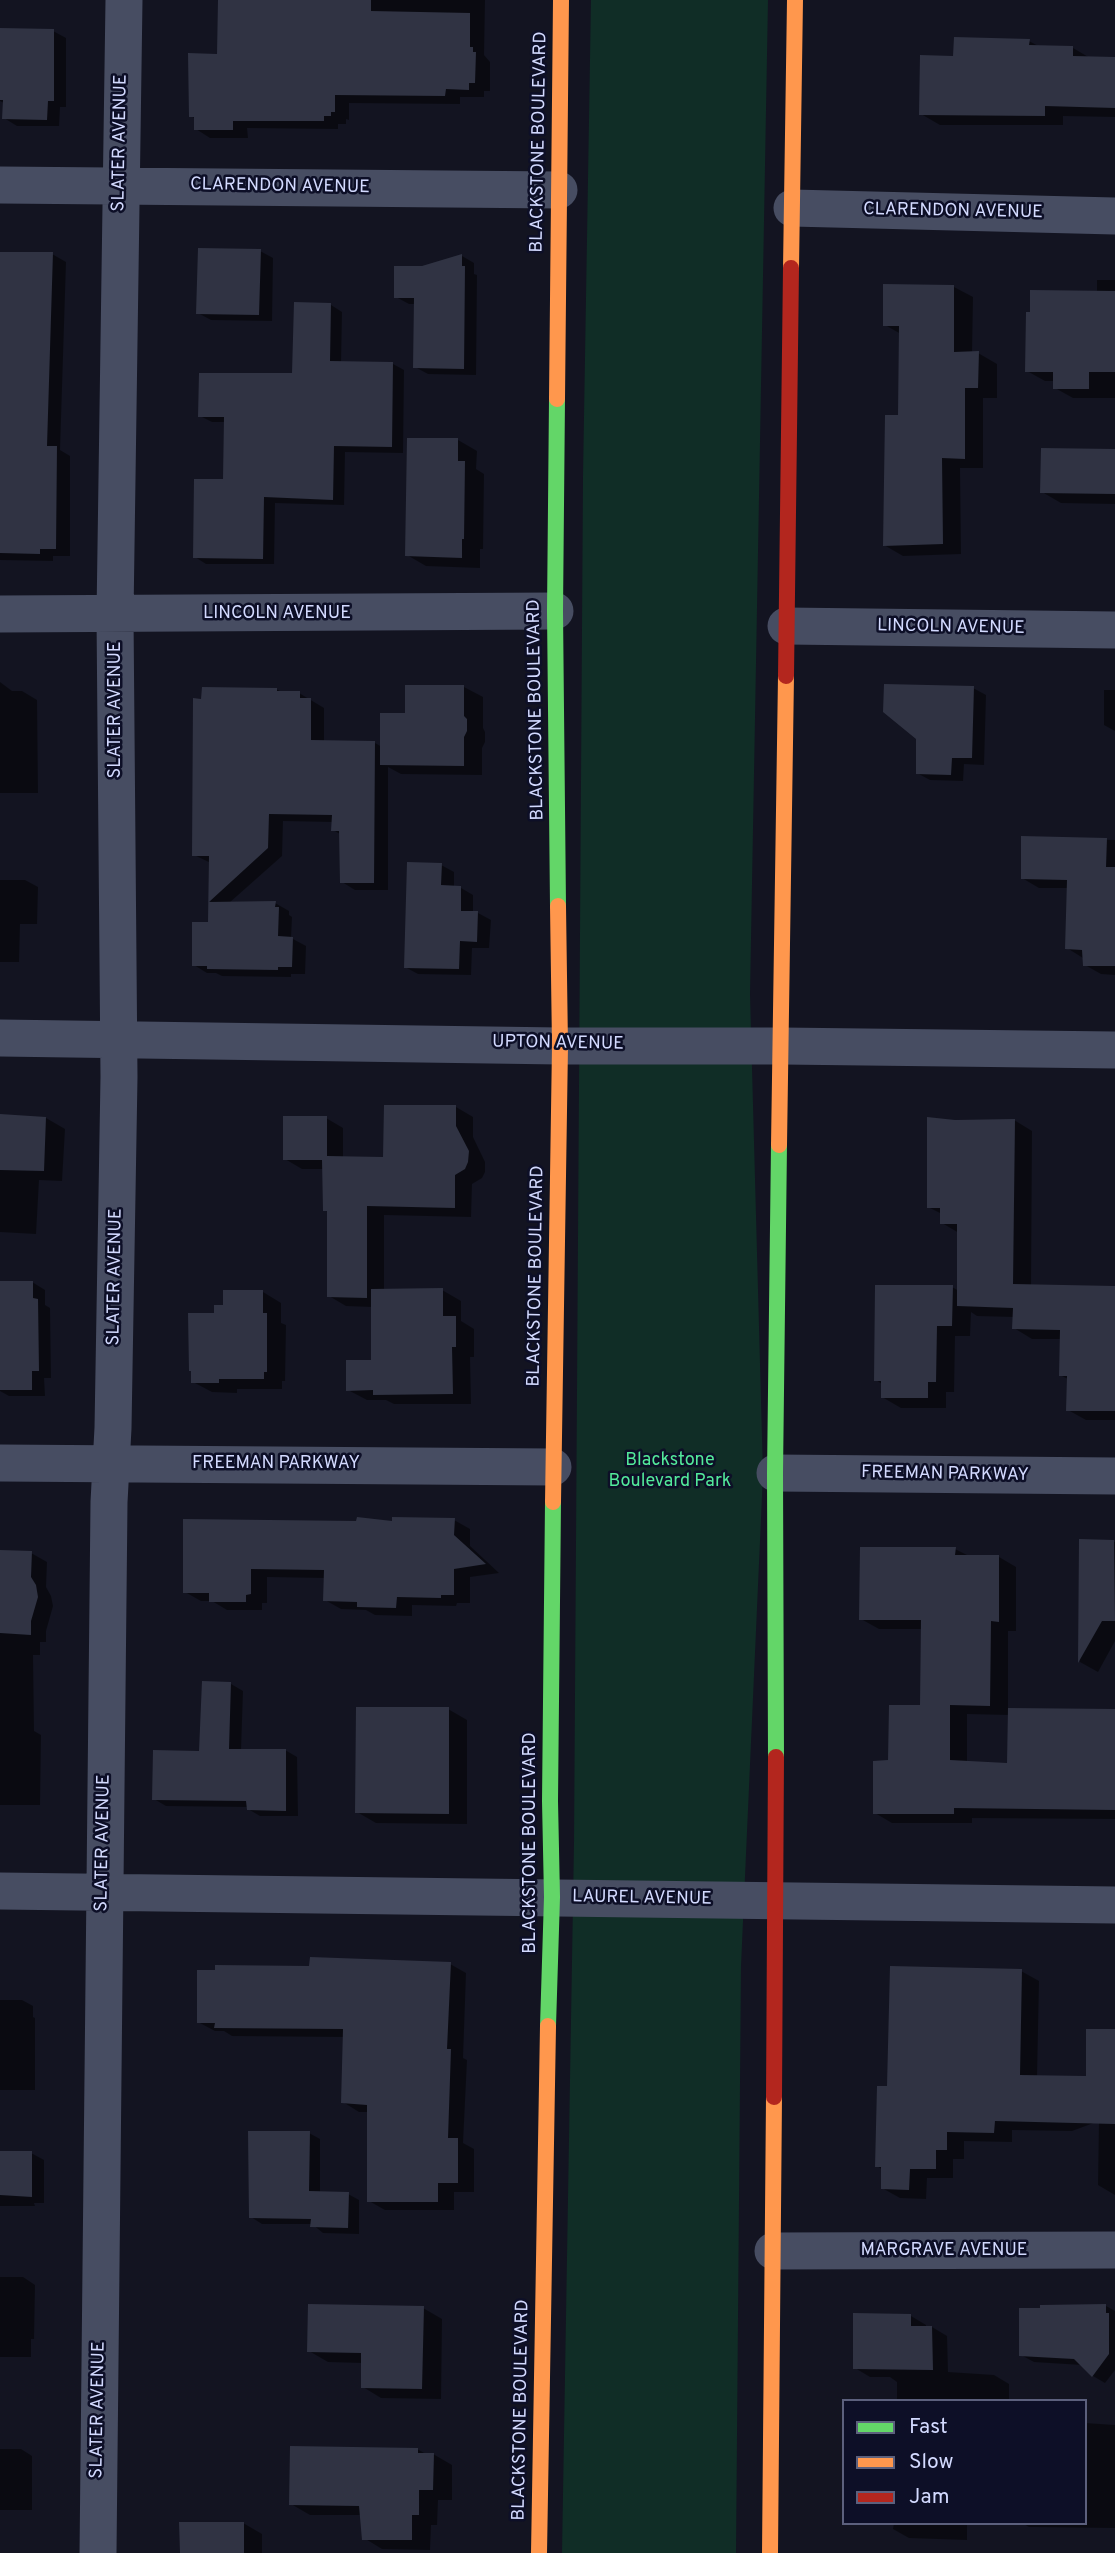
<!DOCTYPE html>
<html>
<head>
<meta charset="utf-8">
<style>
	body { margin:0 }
	#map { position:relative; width:1115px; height:2553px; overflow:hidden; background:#131421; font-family:Overpass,sans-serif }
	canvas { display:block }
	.legend { position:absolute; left:842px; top:2399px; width:245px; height:126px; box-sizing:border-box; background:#0d0f27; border:2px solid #5c607d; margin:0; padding:9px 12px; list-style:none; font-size:21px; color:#d3daff }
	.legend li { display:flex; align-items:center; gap:14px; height:35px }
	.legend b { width:35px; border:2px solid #5c607d }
</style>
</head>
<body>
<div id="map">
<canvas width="1115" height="2553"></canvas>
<ul class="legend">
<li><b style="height:9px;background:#63d668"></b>Fast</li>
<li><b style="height:9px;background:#ff974d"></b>Slow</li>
<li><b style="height:9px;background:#b3261e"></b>Jam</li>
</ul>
</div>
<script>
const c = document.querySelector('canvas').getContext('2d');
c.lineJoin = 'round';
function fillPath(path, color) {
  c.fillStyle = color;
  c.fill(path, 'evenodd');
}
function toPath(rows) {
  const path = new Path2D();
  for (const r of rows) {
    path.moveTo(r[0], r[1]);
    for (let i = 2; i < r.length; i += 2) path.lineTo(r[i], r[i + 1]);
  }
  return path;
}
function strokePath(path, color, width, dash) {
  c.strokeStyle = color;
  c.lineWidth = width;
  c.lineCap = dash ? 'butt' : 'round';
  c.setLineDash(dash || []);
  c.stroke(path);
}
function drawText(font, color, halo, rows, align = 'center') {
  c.font = font + ' Overpass,sans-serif';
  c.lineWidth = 5;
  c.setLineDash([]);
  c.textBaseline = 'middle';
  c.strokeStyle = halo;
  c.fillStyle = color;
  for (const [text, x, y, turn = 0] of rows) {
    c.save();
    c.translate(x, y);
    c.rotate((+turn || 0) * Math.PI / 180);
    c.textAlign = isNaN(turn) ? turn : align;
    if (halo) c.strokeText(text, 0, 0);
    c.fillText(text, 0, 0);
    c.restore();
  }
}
const green = toPath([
	[591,0,768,0,750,994,763,1474,741,1966,736,2553,562,2553,574,1842,583,476]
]);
const shadow = toPath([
	[219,0,485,0,484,55,490,62,490,91,484,91,484,97,460,97,460,104,349,103,349,120,346,119,346,124,338,124,338,129,247,128,248,138,210,138,196,129,196,119,191,116,219,55],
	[0,30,53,31,66,38,66,107,60,107,59,126,17,126,4,118,4,103,0,101],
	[1029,41,1040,47,1073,48,1090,58,1115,59,1115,117,1063,116,1063,125,940,125,921,114,954,58],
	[260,251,273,258,272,321,211,320,198,313],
	[0,253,52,254,66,262,60,450,70,456,70,556,53,556,53,561,0,560],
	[462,256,474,263,474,274,477,275,476,375,428,374,415,367,416,304,409,304,396,297,422,268],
	[1097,280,1115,280,1115,398,1073,398,1055,388,1055,381,1045,381,1027,371,1097,292],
	[885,286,954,287,973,297,972,353,978,353,997,364,997,398,983,398,983,468,960,468,961,554,903,556,884,545,900,417,901,334,885,325],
	[331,305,342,312,341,363,393,364,404,370,403,453,345,452,344,505,275,503,274,564,206,564,195,557,225,481,226,422,212,422,200,416,294,375],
	[409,440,458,440,477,451,476,469,484,474,483,549,480,549,480,568,426,566,407,555],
	[1115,451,1115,504,1061,503,1042,492],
	[0,682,12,691,22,691,37,700,38,793,0,793],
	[464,687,483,697,483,728,485,732,485,742,482,748,482,775,401,774,388,767,388,890,355,890,342,882,340,834,333,830,333,822,283,821,282,856,229,903,275,903,289,911,289,915,292,917,291,938,306,946,305,974,291,974,291,977,222,976,216,973,207,973,194,965,210,924,211,863,194,855,276,689,282,692,299,693,324,708,324,742,375,743,382,747,407,714],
	[973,688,986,695,984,765,964,764,963,781,930,780,917,773],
	[1104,690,1115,690,1115,731,1104,725],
	[1023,838,1115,840,1115,975,1101,974,1085,965,1083,958,1067,948,1068,888,1039,888,1022,878],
	[441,865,454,872,454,888,461,888,473,895,473,913,478,913,491,920,489,948,472,948,471,975,418,974,405,967],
	[0,880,25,880,38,887,37,924,20,924,19,962,0,962],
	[456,1107,473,1117,473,1137,485,1162,485,1172,482,1178,472,1184,471,1217,384,1215,384,1290,442,1290,461,1301,461,1321,474,1329,474,1357,470,1357,471,1404,394,1404,386,1400,367,1400,348,1390,373,1361,372,1307,346,1306,329,1296,329,1212,324,1210,324,1169,302,1169,285,1159,326,1118,343,1128,343,1158,385,1159],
	[0,1116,46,1118,65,1129,62,1181,39,1180,36,1234,0,1232],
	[1014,1120,1032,1131,1031,1286,1115,1288,1115,1420,1086,1420,1068,1410,1068,1379,1060,1375,1061,1339,1032,1339,1014,1328,1014,1317,977,1316,971,1312,970,1336,955,1336,954,1392,946,1392,946,1408,901,1408,882,1397,882,1384,876,1380,952,1287,959,1291,959,1233,942,1223,942,1214,928,1207,955,1122],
	[32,1282,45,1290,45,1305,50,1308,51,1378,44,1378,45,1396,9,1396,0,1391,0,1283],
	[263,1292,281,1303,281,1323,286,1325,285,1381,282,1381,282,1389,237,1389,237,1393,212,1392,193,1382,225,1307],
	[185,1520,393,1523,454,1520,470,1529,470,1546,499,1573,470,1577,470,1603,457,1603,456,1606,412,1605,412,1616,375,1615,366,1610,341,1609,325,1600,325,1578,267,1577,267,1603,262,1603,262,1610,227,1610,212,1601,201,1601,185,1592],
	[1081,1541,1115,1542,1115,1641,1098,1672,1080,1662],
	[955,1549,969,1556,999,1557,1016,1567,1016,1631,1008,1631,1008,1710,1115,1710,1115,1819,972,1818,972,1823,892,1823,875,1813,890,1762,922,1707,923,1629,879,1629,861,1619],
	[967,1714,1009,1715,1009,1765,967,1763],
	[0,1552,31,1553,47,1562,46,1587,51,1596,53,1606,46,1631,46,1642,40,1642,40,1655,33,1655,34,1731,41,1735,40,1805,0,1805],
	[231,1684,243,1691,241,1750,285,1750,297,1757,298,1816,260,1816,248,1809,248,1807,166,1806,154,1799,200,1752],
	[448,1709,467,1720,467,1824,376,1823,357,1812],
	[450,1964,466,1973,463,2058,467,2060,463,2143,474,2149,474,2192,454,2192,454,2210,385,2210,369,2201,369,2112,359,2112,343,2102,344,2037,232,2036,224,2031,215,2031,198,2022,311,1968],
	[1021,1971,1039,1981,1037,2077,1087,2078,1115,2031,1115,2195,1098,2185,1099,2121,1072,2131,1012,2130,1012,2142,964,2141,964,2159,953,2159,953,2178,927,2178,926,2199,900,2198,882,2188,883,2170,877,2166,889,2087],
	[0,2000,22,2000,33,2006,33,2017,35,2018,35,2090,0,2090],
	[309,2133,320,2139,320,2193,348,2194,359,2200,359,2234,323,2233,312,2224,262,2224,251,2217],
	[0,2153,31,2153,44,2160,44,2203,34,2203,35,2206,0,2206],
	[0,2277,23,2277,35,2285,34,2339,31,2339,31,2357,0,2357],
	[1106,2306,1115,2311,1115,2370,1105,2383,1093,2376,1082,2365,1034,2362,1021,2355],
	[423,2308,442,2319,441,2399,381,2398,363,2387,363,2363,328,2362,309,2351],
	[911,2316,926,2325,926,2327,932,2327,947,2336,948,2372,994,2375,1009,2384,1009,2401,897,2401,897,2382,890,2377,870,2377,855,2368],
	[1085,2423,1115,2425,1115,2528,1029,2527,1022,2523,1085,2523],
	[0,2449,21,2449,32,2456,32,2510,0,2510],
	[417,2449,426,2454,433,2454,452,2465,452,2500,438,2500,437,2525,431,2525,430,2550,382,2549,364,2538,362,2515,310,2515,291,2504],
	[243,2523,262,2534,262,2553,181,2553],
	[894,2523,967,2523,967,2540,909,2538,893,2529]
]);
const building = toPath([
	[218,0,371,0,371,11,470,13,470,47,473,47,473,52,476,52,475,83,469,83,469,90,446,89,445,96,335,95,335,112,331,112,331,116,324,116,324,121,233,121,233,130,194,130,194,117,189,117,188,53,217,54],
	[0,28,54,29,54,101,48,101,47,120,2,119,3,100,0,100],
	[954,37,1030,39,1029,45,1073,46,1073,56,1115,57,1115,108,1045,106,1045,116,919,115,920,55,953,56],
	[198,248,261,249,259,315,196,314],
	[0,252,53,252,47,446,57,446,56,549,40,549,40,554,0,553],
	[462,254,462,266,465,266,464,369,413,368,414,298,394,298,394,266,422,266],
	[883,284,954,285,954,352,979,351,978,388,965,388,965,459,942,458,943,544,883,546,885,415,898,415,899,326,883,326],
	[1030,290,1115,291,1115,372,1089,372,1089,389,1053,389,1053,372,1025,372,1026,312,1030,312],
	[294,302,331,303,330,361,393,362,392,447,334,446,333,500,264,497,263,559,193,558,194,479,223,479,224,417,198,417,199,373,292,373],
	[407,438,458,438,458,461,465,461,464,539,462,539,462,558,405,556],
	[1041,448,1115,449,1115,494,1040,493],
	[884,684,974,686,972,758,952,758,951,775,916,774,916,739,883,712],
	[405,685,464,685,464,716,467,719,467,731,464,737,464,766,380,765,380,713,405,713],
	[202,687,277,688,277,691,300,691,300,698,311,698,311,740,375,741,374,883,340,883,339,831,331,831,332,815,269,814,268,848,209,902,276,901,275,907,279,907,278,936,293,937,292,967,278,967,278,970,207,969,207,966,192,966,192,922,208,922,209,856,192,856,193,698,201,699],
	[1021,836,1107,838,1106,867,1115,867,1115,966,1083,966,1082,950,1065,949,1067,880,1021,879],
	[407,862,442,863,441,885,461,886,461,911,478,911,477,942,460,941,459,969,404,968],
	[384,1105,456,1105,456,1126,469,1151,468,1162,465,1169,455,1175,455,1208,367,1206,367,1298,327,1297,327,1211,323,1211,322,1160,283,1160,283,1116,327,1116,327,1156,383,1157],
	[0,1114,46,1117,44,1171,0,1170],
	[927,1117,955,1120,1015,1119,1013,1284,1115,1286,1115,1411,1066,1411,1067,1376,1059,1376,1060,1330,1012,1329,1013,1308,957,1306,957,1224,940,1224,940,1208,927,1208],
	[0,1281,33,1281,33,1298,38,1299,39,1371,32,1371,32,1390,0,1390],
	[875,1285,953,1285,952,1326,937,1326,936,1382,928,1382,928,1398,881,1398,881,1381,874,1381],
	[443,1288,443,1316,456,1316,456,1347,452,1347,453,1394,373,1395,373,1390,346,1391,346,1360,371,1360,371,1289],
	[223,1290,263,1290,263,1313,267,1313,267,1372,264,1372,264,1379,219,1379,219,1383,191,1383,191,1371,189,1371,188,1313,214,1313,214,1305,223,1305],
	[357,1517,392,1521,392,1517,455,1518,454,1535,486,1564,454,1569,454,1595,441,1595,441,1598,397,1597,396,1608,357,1607,357,1602,323,1601,324,1570,251,1569,251,1594,246,1595,246,1602,209,1602,209,1593,183,1593,183,1519,356,1521],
	[1079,1539,1114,1540,1115,1621,1102,1621,1078,1663],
	[860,1547,956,1547,955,1555,999,1555,999,1622,991,1621,990,1706,950,1705,950,1760,1007,1763,1008,1708,1115,1709,1115,1810,954,1808,954,1814,873,1814,873,1761,888,1760,889,1705,920,1705,921,1620,859,1620],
	[0,1550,32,1551,31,1577,36,1585,38,1597,31,1621,31,1635,0,1633],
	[202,1681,231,1682,229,1749,286,1749,286,1811,247,1810,246,1801,152,1800,153,1750,199,1751],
	[356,1707,449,1707,449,1814,355,1813],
	[310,1957,451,1962,447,2049,451,2049,448,2138,458,2138,458,2183,438,2183,438,2202,367,2202,367,2105,341,2103,343,2029,214,2028,215,2023,197,2023,197,1970,215,1970,215,1965,309,1966],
	[890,1966,1022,1969,1020,2075,1086,2076,1086,2029,1115,2029,1115,2124,995,2121,994,2133,947,2132,947,2150,936,2150,936,2169,910,2169,909,2190,881,2189,881,2167,875,2167,877,2086,887,2086],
	[248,2131,310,2131,309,2191,349,2192,348,2228,310,2227,311,2219,249,2218],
	[0,2151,32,2151,32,2197,0,2195],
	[308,2304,424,2306,422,2389,361,2388,361,2353,307,2352],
	[1106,2304,1106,2313,1109,2313,1109,2354,1092,2377,1074,2359,1019,2356,1019,2308,1040,2308,1040,2305],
	[853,2313,911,2314,911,2326,932,2326,933,2370,853,2369],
	[290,2446,418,2448,418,2453,434,2453,433,2490,419,2490,419,2515,412,2515,412,2540,362,2540,359,2506,289,2505],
	[179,2522,244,2522,244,2553,180,2553]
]);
const street = toPath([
	[0,185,559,190],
	[792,208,1115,216],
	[0,614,555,611],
	[786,626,1115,630],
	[0,1038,560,1046,782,1046,1115,1050],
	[0,1463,553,1467],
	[775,1473,1115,1476],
	[0,1891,1115,1905],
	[773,2251,1115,2250],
	[98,2553,109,1502,113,1428,119,1077,115,615,124,0]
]);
const fast = toPath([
	[557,399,555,611,558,906],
	[776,1757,775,1473,779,1145],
	[548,2026,552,1897,550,1801,553,1502]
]);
const slow = toPath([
	[791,268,795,0],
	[557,399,561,0],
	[779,1145,786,676],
	[553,1502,560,1046,558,906],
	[539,2553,548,2026],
	[770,2553,774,2097]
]);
const jam = toPath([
	[786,676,791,268],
	[774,2097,776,1757]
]);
const streetNames = [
	["BLACKSTONE BOULEVARD",540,142,-89],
	["SLATER AVENUE",121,143,-89],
	["CLARENDON AVENUE",280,187,1],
	["CLARENDON AVENUE",953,212,1],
	["LINCOLN AVENUE",277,614],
	["LINCOLN AVENUE",951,628,1],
	["SLATER AVENUE",116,710,-90],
	["BLACKSTONE BOULEVARD",537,710,-91],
	["UPTON AVENUE",558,1044,1],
	["BLACKSTONE BOULEVARD",537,1276,-89],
	["SLATER AVENUE",116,1277,-89],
	["FREEMAN PARKWAY",276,1464],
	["FREEMAN PARKWAY",945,1475,1],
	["SLATER AVENUE",104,1843,-89],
	["BLACKSTONE BOULEVARD",531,1843,-90],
	["LAUREL AVENUE",642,1899,1],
	["MARGRAVE AVENUE",944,2251],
	["SLATER AVENUE",99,2410,-89],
	["BLACKSTONE BOULEVARD",522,2410,-89]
];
const parkNames = [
	["Blackstone",670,1461],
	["Boulevard Park",670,1482]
];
fillPath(green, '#102d26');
fillPath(shadow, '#0007');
fillPath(building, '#303343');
strokePath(street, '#474d62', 37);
strokePath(fast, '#63d668', 16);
strokePath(slow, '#ff974d', 16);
strokePath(jam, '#b3261e', 16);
drawText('18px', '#d3daff', '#0d0f27', streetNames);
drawText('18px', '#53ea9b', '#0d0f27', parkNames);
</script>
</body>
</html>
